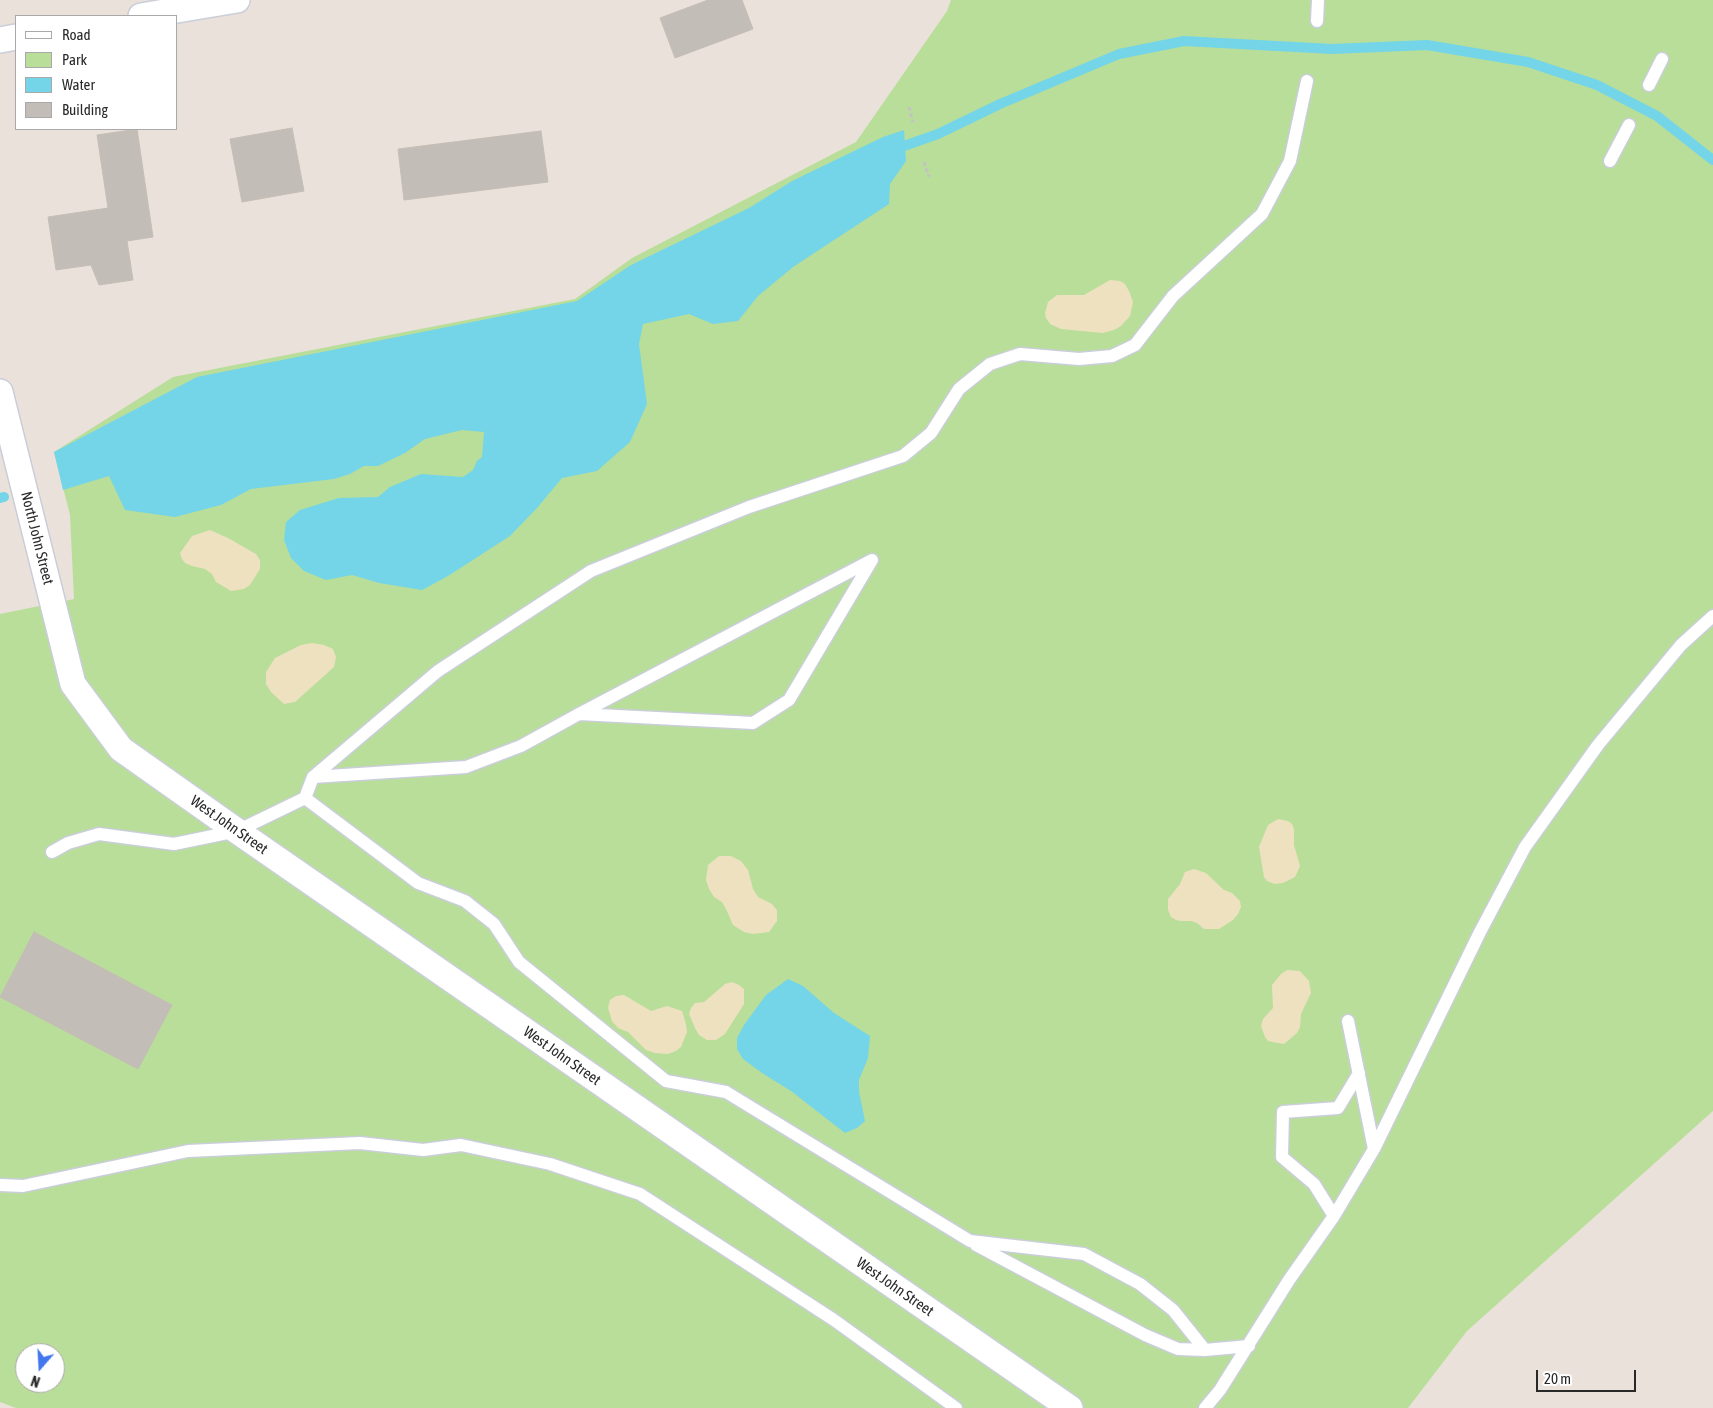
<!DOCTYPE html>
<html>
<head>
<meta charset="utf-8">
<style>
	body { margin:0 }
	#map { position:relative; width:1713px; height:1408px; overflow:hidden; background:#eae1db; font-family:"Asap Condensed",sans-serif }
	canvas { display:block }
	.legend { position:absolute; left:15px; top:15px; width:162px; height:115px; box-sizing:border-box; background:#fff; border:1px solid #a9a9a9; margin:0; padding:6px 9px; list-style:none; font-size:15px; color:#282828 }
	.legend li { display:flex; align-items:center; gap:10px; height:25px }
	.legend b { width:25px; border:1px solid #a9a9a9 }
	.north { position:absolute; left:15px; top:1343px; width:50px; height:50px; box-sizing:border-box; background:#fff; border:1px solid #a9a9a9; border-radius:50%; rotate:199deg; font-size:14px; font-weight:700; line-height:20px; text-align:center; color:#282828 }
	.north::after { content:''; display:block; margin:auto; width:18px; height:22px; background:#4377ef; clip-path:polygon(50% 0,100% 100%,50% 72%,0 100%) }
	.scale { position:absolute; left:1536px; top:1370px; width:100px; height:22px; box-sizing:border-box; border:2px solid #282828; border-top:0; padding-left:6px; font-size:15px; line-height:18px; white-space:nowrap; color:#282828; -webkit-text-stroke:4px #fff; paint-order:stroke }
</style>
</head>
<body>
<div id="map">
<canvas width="1713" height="1408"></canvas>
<ul class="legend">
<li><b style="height:6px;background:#fff"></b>Road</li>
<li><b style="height:14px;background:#b9de9a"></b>Park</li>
<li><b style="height:14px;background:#73d5e7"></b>Water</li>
<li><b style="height:14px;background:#c2bdb6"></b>Building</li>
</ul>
<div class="north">N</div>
<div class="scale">20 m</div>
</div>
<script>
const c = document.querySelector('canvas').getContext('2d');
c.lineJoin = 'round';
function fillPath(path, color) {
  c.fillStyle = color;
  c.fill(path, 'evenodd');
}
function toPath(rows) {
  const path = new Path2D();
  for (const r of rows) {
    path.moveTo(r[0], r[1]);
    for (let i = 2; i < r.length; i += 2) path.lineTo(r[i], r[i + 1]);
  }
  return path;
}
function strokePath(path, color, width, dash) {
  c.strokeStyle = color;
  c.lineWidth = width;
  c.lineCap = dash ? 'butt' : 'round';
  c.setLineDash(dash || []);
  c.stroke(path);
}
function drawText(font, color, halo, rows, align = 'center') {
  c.font = font + ' "Asap Condensed",sans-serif';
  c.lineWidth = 5;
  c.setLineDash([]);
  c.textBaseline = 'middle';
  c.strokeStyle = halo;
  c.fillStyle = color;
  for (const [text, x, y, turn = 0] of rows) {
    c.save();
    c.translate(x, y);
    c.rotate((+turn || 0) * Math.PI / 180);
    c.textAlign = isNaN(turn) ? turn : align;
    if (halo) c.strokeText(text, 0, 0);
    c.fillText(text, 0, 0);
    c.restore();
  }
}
const green = toPath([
	[951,0,1713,0,1713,1111,1467,1331,1408,1408,16,1408,0,1402,0,614,74,599,70,515,54,452,173,377,575,299,632,258,856,142,947,11],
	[25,1353,55,1353,55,1383,25,1383]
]);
const sand = toPath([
	[1110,280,1120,281,1125,284,1129,291,1133,302,1130,316,1121,326,1114,330,1103,333,1061,329,1050,324,1046,318,1045,313,1048,302,1057,295,1084,295],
	[210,530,228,538,256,554,260,560,260,569,250,585,244,589,231,591,216,582,212,574,205,569,192,566,185,563,182,559,180,553,192,536],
	[312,643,324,645,333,649,336,657,334,667,295,702,284,704,271,692,266,684,266,672,275,658,301,645],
	[1278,819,1288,821,1292,824,1294,829,1294,845,1300,866,1295,877,1283,883,1275,884,1267,881,1264,877,1259,847,1268,825],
	[719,856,731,856,741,861,748,870,753,889,758,897,772,904,777,910,777,921,769,932,753,934,744,932,733,925,726,909,722,902,714,897,709,889,706,880,708,865],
	[1194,869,1206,873,1224,890,1232,893,1240,901,1241,907,1238,914,1233,920,1219,929,1204,929,1197,923,1191,921,1181,921,1176,920,1171,917,1168,910,1168,899,1180,884,1185,872],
	[1287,970,1300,971,1309,981,1311,993,1301,1014,1300,1027,1297,1033,1284,1044,1278,1043,1268,1041,1265,1037,1261,1026,1263,1019,1273,1008,1272,985,1281,974],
	[732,982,739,985,744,989,744,1004,725,1034,716,1040,707,1040,699,1035,695,1028,689,1014,691,1008,695,1003,704,1002,725,984],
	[624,995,651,1011,667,1006,682,1011,686,1024,687,1032,681,1047,676,1051,668,1054,655,1053,646,1050,628,1032,618,1028,612,1021,608,1008,610,1000,616,996]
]);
const water = toPath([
	[904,130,906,161,890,184,889,204,793,267,758,296,738,321,713,324,689,314,643,324,639,344,647,404,630,442,597,471,562,478,537,508,510,536,448,576,422,590,379,583,352,575,326,580,304,571,291,558,284,540,286,522,300,510,339,498,378,497,390,487,421,474,463,477,473,470,477,461,482,457,484,432,462,430,425,439,405,453,378,466,364,466,350,474,334,479,251,489,221,505,175,517,125,510,109,476,63,490,54,452,197,377,577,301,631,265,749,208,792,181,883,137],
	[788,979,803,986,834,1013,870,1036,868,1058,859,1080,859,1092,865,1121,857,1128,845,1133,791,1091,762,1073,743,1059,737,1049,737,1038,744,1025,766,995]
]);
const stream = toPath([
	[904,146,938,134,1000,104,1119,54,1184,41,1332,49,1427,45,1528,62,1597,85,1657,116,1713,160],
	[0,498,4,497]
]);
const building = toPath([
	[708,0,742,0,753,29,675,58,660,18,708,0],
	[292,128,304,191,242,202,230,139,292,128],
	[137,129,153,237,127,241,133,280,99,285,91,265,56,270,48,217,108,208,97,135,137,129],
	[541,131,548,182,404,200,398,149,541,131],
	[34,932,172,1005,138,1069,0,997,34,932]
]);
const path = toPath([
	[909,107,913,122],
	[924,162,929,177]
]);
const lane = toPath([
	[1317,21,1318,0],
	[1649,85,1662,59],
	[1610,161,1629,125],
	[313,777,466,767,521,746,579,714,872,560,789,700,753,723,579,714],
	[305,798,418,883,465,901,494,924,519,962,666,1081,726,1092,970,1241,1084,1254,1140,1284,1173,1310,1205,1350,1249,1346],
	[52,852,68,843,99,834,174,844,237,831,305,798,313,777,438,671,591,571,749,507,903,456,931,433,959,389,990,364,1020,354,1079,359,1112,356,1135,345,1173,296,1262,214,1290,161,1307,81],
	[1348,1021,1374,1149],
	[0,1185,23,1186,188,1151,360,1143,423,1150,461,1145,550,1164,640,1194,834,1320,956,1408],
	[1334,1216,1314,1184,1282,1157,1283,1112,1338,1108,1359,1073],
	[976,1245,1145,1335,1178,1349,1205,1350],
	[1205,1408,1220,1390,1289,1280,1334,1216,1374,1149,1480,932,1525,847,1598,745,1681,645,1713,616]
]);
const street = toPath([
	[141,16,237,0],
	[0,40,16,37],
	[0,392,73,684,121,749,237,831,1070,1408]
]);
const streetNames = [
	["North John Street",37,538,76],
	["West John Street",229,825,35],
	["West John Street",562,1056,35],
	["West John Street",895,1287,35]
];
fillPath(green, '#b9de9a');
fillPath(sand, '#eee1bf');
fillPath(water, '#73d5e7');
strokePath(stream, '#73d5e7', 10);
fillPath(building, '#c2bdb6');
strokePath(building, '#c5bdb5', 1);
strokePath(lane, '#c9ced9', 15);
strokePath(street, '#c9ced9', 28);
strokePath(path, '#c3c3c3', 3, [4, 2.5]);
strokePath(lane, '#fff', 12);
strokePath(street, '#fff', 25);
drawText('15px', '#282828', '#fff', streetNames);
</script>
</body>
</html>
